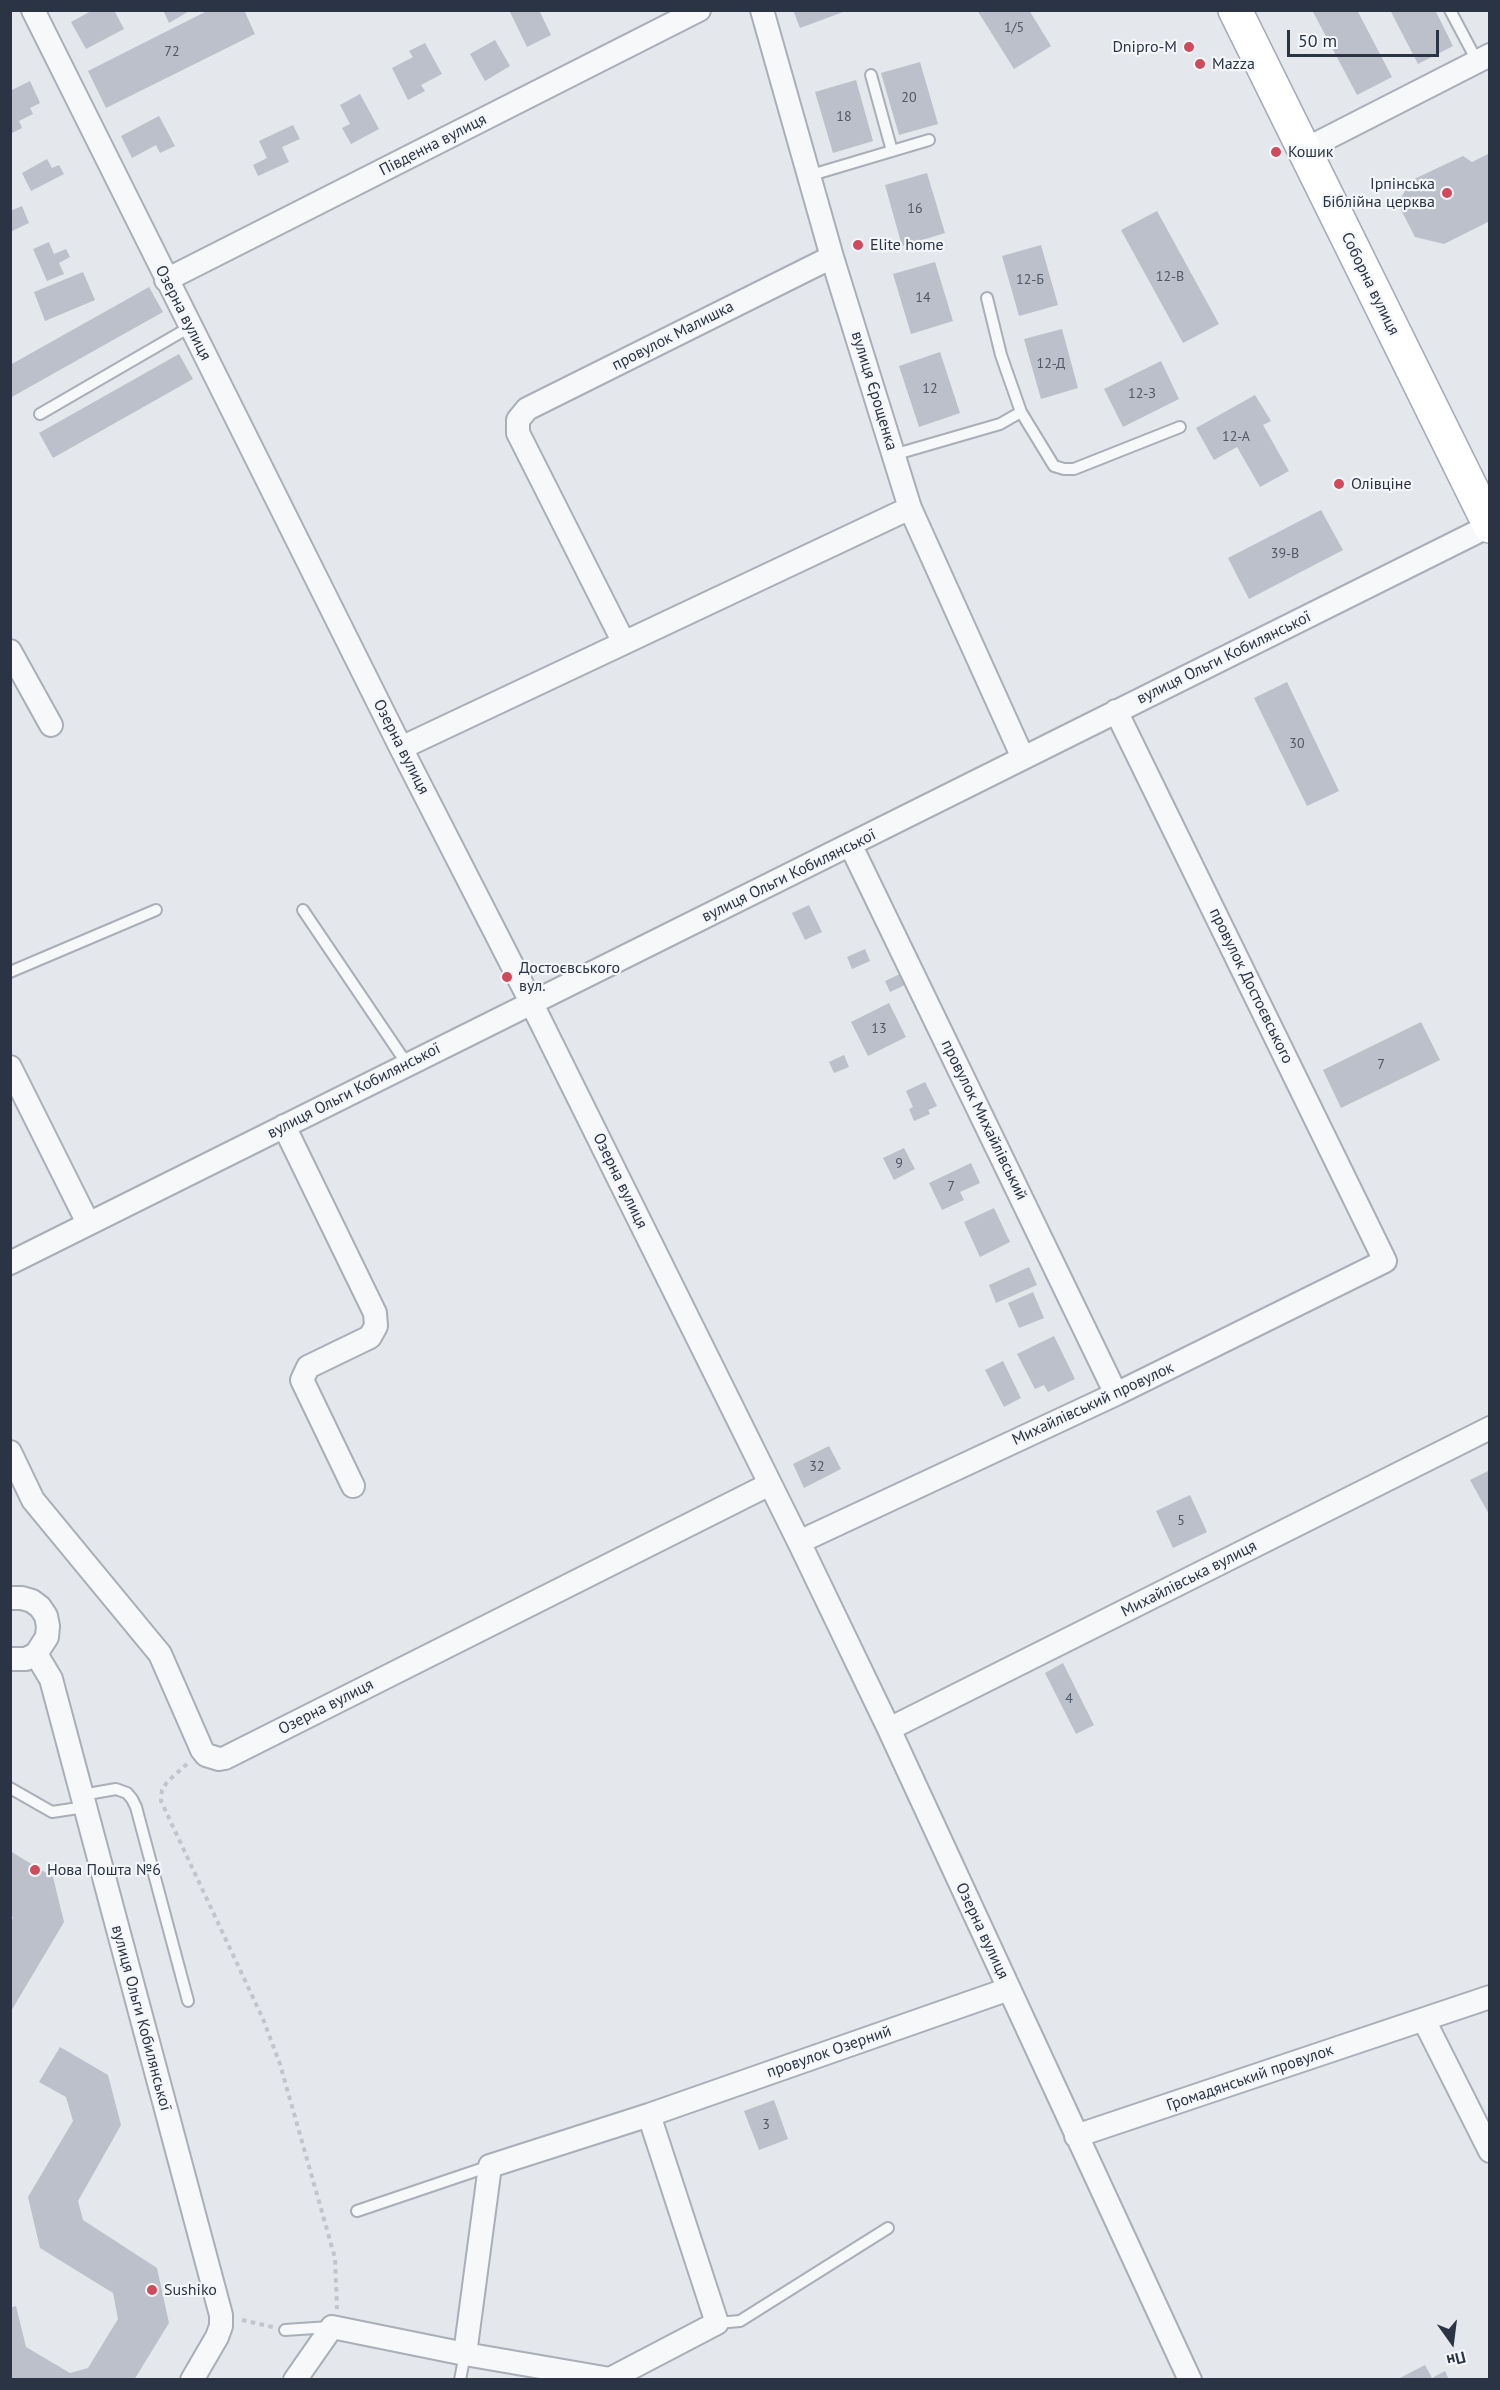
<!DOCTYPE html>
<html>
<head>
<meta charset="utf-8">
<style>
	body { margin:0 }
	#map { position:relative; width:1500px; height:2390px; overflow:hidden; background:#e4e7ec; font-family:"PT Sans",sans-serif }
	canvas { display:block }
	.frame { position:absolute; inset:0; border:12px solid #2b3445; pointer-events:none }
	.north { position:absolute; left:1422px; top:2312px; width:60px; height:60px; -webkit-text-stroke:4px #f4f6f9; paint-order:stroke; rotate:166deg; font-size:16px; font-weight:700; line-height:24px; text-align:center; color:#2b3445 }
	.north::after { content:''; display:block; margin:auto; width:21px; height:27px; background:#2b3445; clip-path:polygon(50% 0,100% 100%,50% 72%,0 100%) }
	.scale { position:absolute; left:1287px; top:30px; width:152px; height:27px; box-sizing:border-box; border:3px solid #2b3445; border-top:0; padding-left:8px; font-size:18px; line-height:21px; white-space:nowrap; color:#2b3445; -webkit-text-stroke:4px #f4f6f9; paint-order:stroke }
</style>
</head>
<body>
<div id="map">
<canvas width="1500" height="2390"></canvas>
<div class="frame"></div>
<div class="north">Пн</div>
<div class="scale">50 m</div>
</div>
<script>
const c = document.querySelector('canvas').getContext('2d');
c.lineJoin = 'round';
function fillPath(path, color) {
  c.fillStyle = color;
  c.fill(path, 'evenodd');
}
function toPath(rows) {
  const path = new Path2D();
  for (const r of rows) {
    path.moveTo(r[0], r[1]);
    for (let i = 2; i < r.length; i += 2) path.lineTo(r[i], r[i + 1]);
  }
  return path;
}
function strokePath(path, color, width, dash) {
  c.strokeStyle = color;
  c.lineWidth = width;
  c.lineCap = dash ? 'butt' : 'round';
  c.setLineDash(dash || []);
  c.stroke(path);
}
function drawText(font, color, halo, rows, align = 'center') {
  c.font = font + ' "PT Sans",sans-serif';
  c.lineWidth = 4.5;
  c.setLineDash([]);
  c.textBaseline = 'middle';
  c.strokeStyle = halo;
  c.fillStyle = color;
  for (const [text, x, y, turn = 0] of rows) {
    c.save();
    c.translate(x, y);
    c.rotate((+turn || 0) * Math.PI / 180);
    c.textAlign = isNaN(turn) ? turn : align;
    if (halo) c.strokeText(text, 0, 0);
    c.fillText(text, 0, 0);
    c.restore();
  }
}
const building = toPath([
	[93,10,114,10,124,29,86,49,71,22],
	[163,10,191,10,169,23],
	[209,10,244,10,255,34,106,108,88,71],
	[512,10,539,10,551,35,527,47,510,12],
	[793,10,846,10,846,11,800,28],
	[977,10,1029,10,1051,46,1014,69],
	[1312,10,1357,10,1392,77,1357,95],
	[1390,10,1435,10,1453,46,1418,64],
	[495,40,510,66,485,81,470,54],
	[425,43,442,74,421,85,425,91,408,100,392,68,413,57,409,51],
	[920,62,938,124,899,135,881,73],
	[856,80,873,141,833,153,815,92],
	[30,81,40,103,30,108,33,114,19,121,22,128,10,134,10,91],
	[360,94,379,129,351,144,342,128,350,124,340,105],
	[159,116,175,146,160,153,156,145,132,158,121,136],
	[293,125,300,139,282,147,289,162,258,176,253,165,267,158,259,141],
	[1490,153,1490,221,1444,244,1415,237,1398,204,1410,181,1463,156,1472,162],
	[47,159,52,168,59,165,64,174,31,191,22,173],
	[927,173,945,233,902,246,885,185],
	[22,206,29,223,10,232,10,211],
	[1157,211,1219,324,1183,343,1121,230],
	[49,242,54,254,66,249,70,257,59,263,64,274,47,281,33,249],
	[1041,245,1058,305,1019,316,1002,256],
	[935,262,953,321,911,334,893,274],
	[83,272,95,300,45,321,34,292],
	[149,287,163,312,10,398,10,365],
	[1062,329,1078,388,1041,399,1024,339],
	[940,352,960,413,919,427,899,366],
	[179,354,193,379,53,458,39,433],
	[1161,361,1179,399,1123,427,1104,389],
	[1255,395,1271,421,1263,425,1289,471,1260,487,1237,447,1214,460,1196,428],
	[1321,510,1343,550,1249,599,1228,558],
	[1287,682,1339,791,1307,806,1254,698],
	[809,905,822,932,805,940,792,913],
	[865,949,870,961,852,969,847,957],
	[900,974,905,985,890,992,885,981],
	[889,1003,906,1037,868,1056,851,1022],
	[1421,1022,1440,1060,1341,1108,1323,1070],
	[844,1055,849,1067,834,1073,829,1062],
	[925,1082,937,1106,928,1110,930,1114,914,1121,909,1109,913,1107,906,1091],
	[904,1148,915,1169,894,1180,883,1158],
	[971,1163,980,1183,960,1192,964,1200,942,1210,929,1183],
	[994,1208,1010,1242,980,1257,964,1222],
	[1029,1267,1037,1285,996,1303,989,1285],
	[1033,1292,1044,1318,1019,1328,1008,1303],
	[1054,1336,1075,1379,1048,1392,1044,1385,1035,1389,1017,1354],
	[1003,1361,1021,1398,1004,1407,985,1370],
	[829,1446,841,1469,804,1488,793,1464],
	[1490,1470,1490,1516,1470,1480],
	[1190,1495,1207,1532,1173,1548,1156,1511],
	[1063,1663,1094,1725,1076,1734,1045,1673],
	[10,1851,53,1877,64,1922,10,2013,10,1923,13,1918,10,1910],
	[60,2047,108,2075,121,2125,78,2201,83,2220,157,2268,169,2323,134,2380,10,2380,10,2308,16,2306,26,2347,70,2373,88,2368,118,2319,113,2293,40,2248,28,2197,73,2121,66,2097,39,2082],
	[774,2100,788,2139,759,2150,744,2111],
	[1425,2365,1432,2378,1445,2371,1449,2380,1396,2380]
]);
const path = toPath([
	[187,1764,167,1782,162,1790,161,1801,263,2019,280,2064,335,2258,337,2309],
	[242,2320,273,2327]
]);
const service = toPath([
	[1450,10,1477,61],
	[871,75,892,151],
	[808,176,929,140],
	[1021,412,1054,466,1064,469,1074,469,1180,427],
	[40,414,190,327],
	[893,455,1000,424,1021,412,1001,355,987,298],
	[303,910,407,1064],
	[10,972,156,910],
	[10,1788,52,1812,85,1807],
	[82,1795,116,1789,127,1793,132,1799,136,1807,188,2001],
	[357,2211,490,2166],
	[717,2323,740,2321,888,2228],
	[285,2330,330,2327],
	[460,2380,465,2354]
]);
const minor = toPath([
	[33,10,401,748,531,1002,799,1542,889,1729,1190,2380],
	[762,10,832,257,910,508,1023,758],
	[1304,150,1490,55],
	[166,280,699,10],
	[623,641,518,433,518,420,527,409,832,257],
	[10,651,51,725],
	[401,748,910,508],
	[851,846,1116,1394],
	[10,1067,88,1223],
	[284,1126,375,1313,376,1326,370,1337,308,1367,302,1380,353,1486],
	[10,1263,1489,526],
	[10,1452,33,1500,160,1654,202,1750,206,1755,219,1759,225,1758,770,1484],
	[799,1542,1116,1394,1385,1261,1116,711],
	[10,1598,22,1598,32,1601,40,1607,46,1616,48,1626,47,1637,36,1654,26,1659,10,1659],
	[36,1654,51,1679,221,2315,221,2326,217,2337,192,2380],
	[889,1729,1490,1428],
	[1424,2020,1490,2151],
	[1076,2136,1490,1997],
	[465,2354,490,2166,649,2115,1009,1989],
	[295,2380,332,2327,465,2354,610,2379,717,2323,649,2115]
]);
const primary = toPath([
	[1235,10,1490,526]
]);
const markers = [
	[1189,47,6,"#d1495b"],
	[1200,64,6,"#d1495b"],
	[1276,152,6,"#d1495b"],
	[1447,193,6,"#d1495b"],
	[858,245,6,"#d1495b"],
	[1339,484,6,"#d1495b"],
	[507,977,6,"#d1495b"],
	[35,1870,6,"#d1495b"],
	[152,2290,6,"#d1495b"]
];
const numberNames = [
	["1/5",1014,28],
	["72",172,52],
	["20",909,98],
	["18",844,117],
	["16",915,209],
	["12-В",1170,277],
	["12-Б",1030,280],
	["14",923,298],
	["12-Д",1051,364],
	["12",930,389],
	["12-З",1142,394],
	["12-А",1236,437],
	["39-В",1285,554],
	["30",1297,744],
	["13",879,1029],
	["7",1381,1065],
	["9",899,1164],
	["7",951,1187],
	["32",817,1467],
	["5",1181,1521],
	["4",1069,1699],
	["3",766,2125]
];
const poiNames = [
	["Dnipro-M",1177,47,"right"],
	["Mazza",1212,64],
	["Кошик",1288,152],
	["Ірпінська",1435,184,"right"],
	["Біблійна церква",1435,202,"right"],
	["Elite home",870,245],
	["Олівціне",1351,484],
	["Достоєвського",519,968],
	["вул.",519,986],
	["Нова Пошта №6",47,1870],
	["Sushiko",164,2290]
];
const streetNames = [
	["Південна вулиця",433,145,-27],
	["Соборна вулиця",1370,284,64],
	["Озерна вулиця",183,313,63],
	["провулок Малишка",673,336,-27],
	["вулиця Єрощенка",874,391,73],
	["вулиця Ольги Кобилянської",1224,658,-26],
	["Озерна вулиця",401,747,63],
	["вулиця Ольги Кобилянської",789,876,-26],
	["провулок Достоєвського",1251,986,64],
	["вулиця Ольги Кобилянської",354,1091,-27],
	["провулок Михайлівський",984,1120,64],
	["Озерна вулиця",620,1181,64],
	["Михайлівський провулок",1093,1404,-25],
	["Михайлівська вулиця",1189,1579,-27],
	["Озерна вулиця",326,1707,-27],
	["Озерна вулиця",982,1931,65],
	["вулиця Ольги Кобилянської",141,2018,75],
	["провулок Озерний",829,2052,-19],
	["Громадянський провулок",1250,2078,-19]
];
fillPath(building, '#bbc0ca');
strokePath(service, '#a9aeb7', 14);
strokePath(minor, '#a9aeb7', 26);
strokePath(primary, '#a3abb8', 36);
strokePath(path, '#c2c5cb', 4, [4.5, 4.5]);
strokePath(service, '#f7f8fa', 10);
strokePath(minor, '#f7f8fa', 22);
strokePath(primary, '#fff', 33);
for (const [x, y, r, color] of markers) {
  const dot = new Path2D();
  dot.arc(x, y, r, 0, 2 * Math.PI);
  c.fillStyle = color;
  c.fill(dot);
  strokePath(dot, '#f4f6f9', 2);
}
drawText('14px', '#4f5766', null, numberNames);
drawText('16px', '#2b3445', '#f4f6f9', poiNames, 'left');
drawText('16px', '#2b3445', '#f4f6f9', streetNames);
</script>
</body>
</html>
